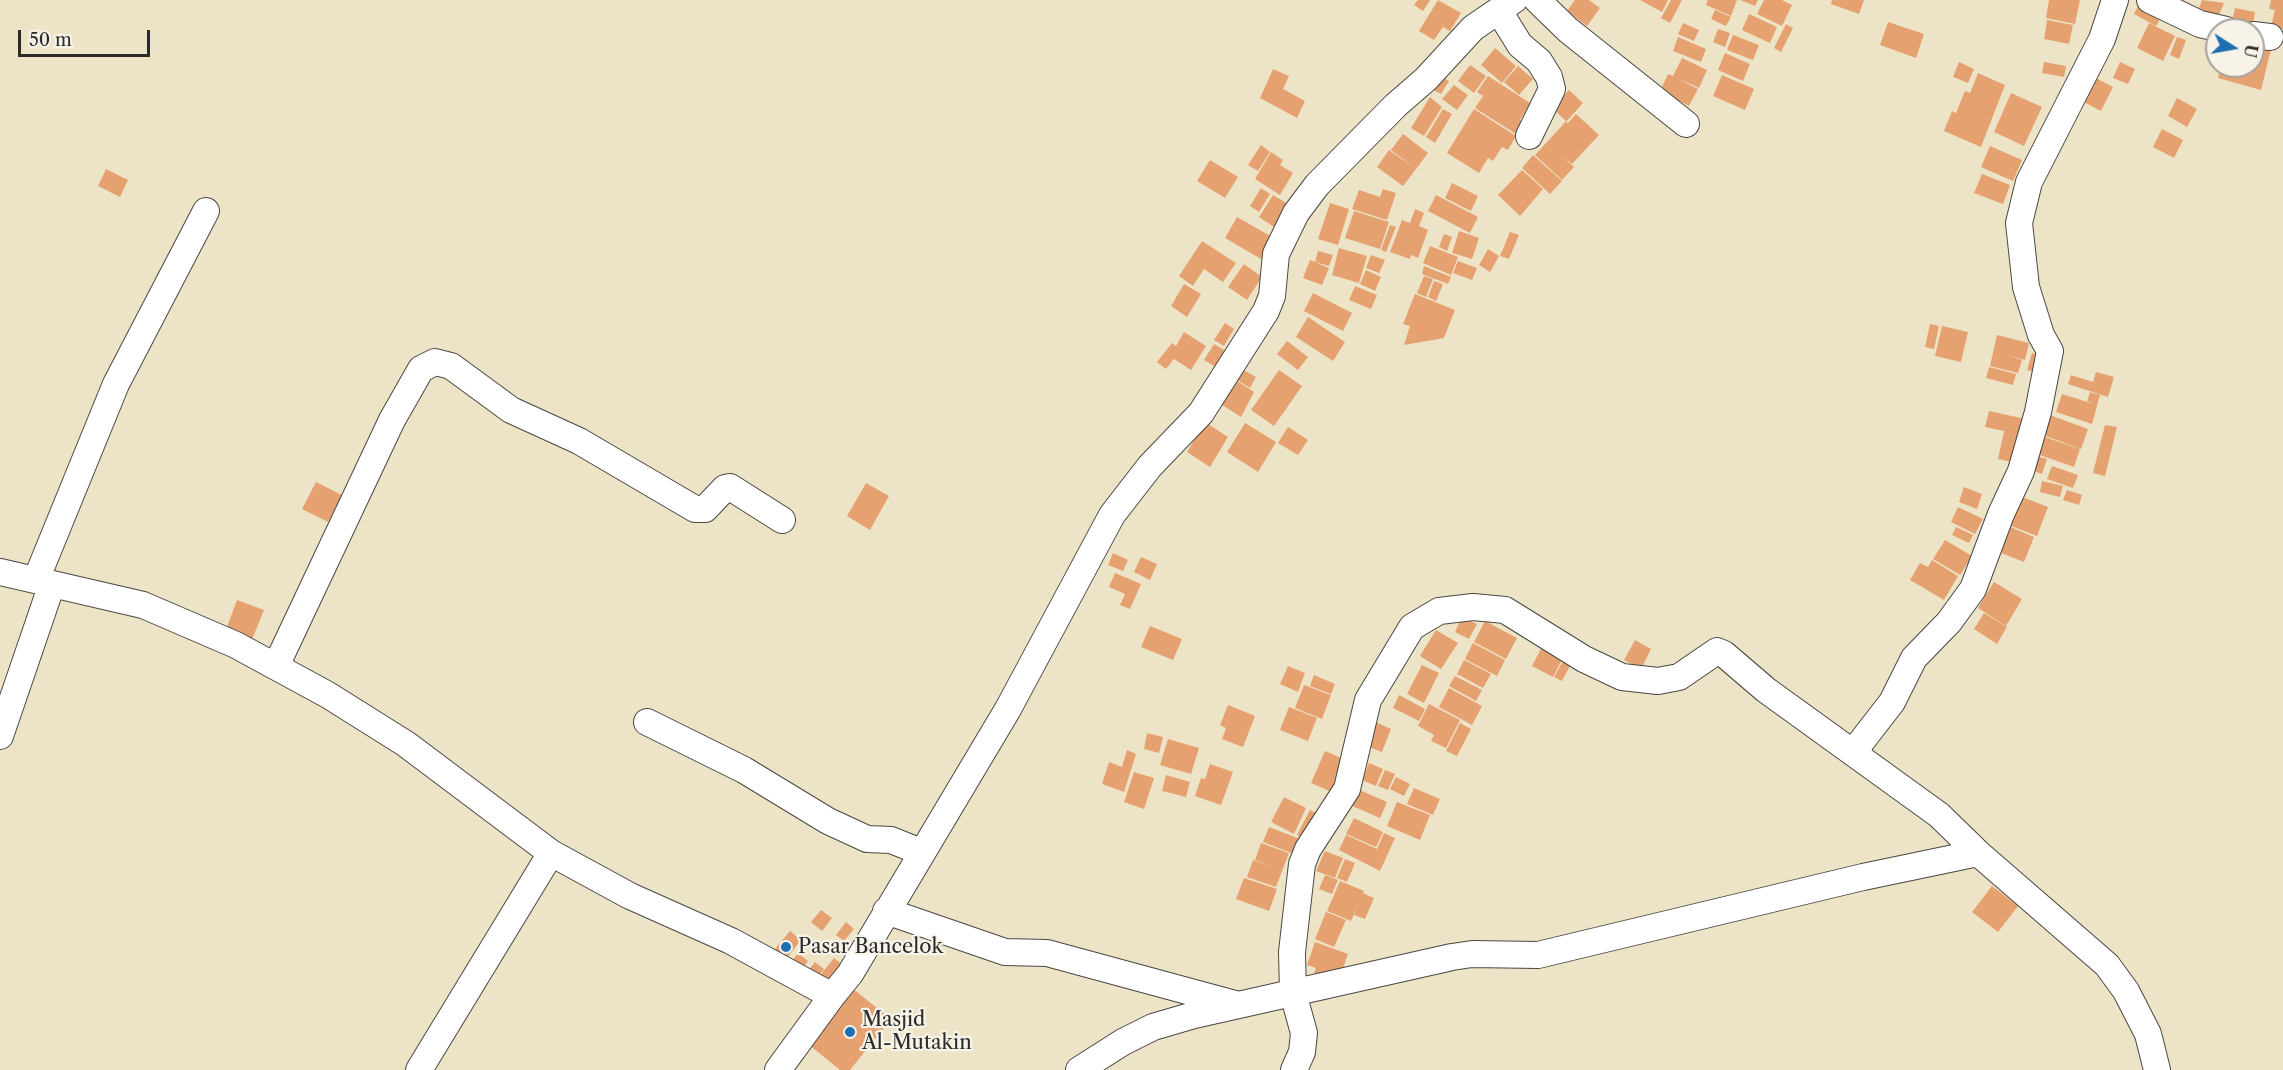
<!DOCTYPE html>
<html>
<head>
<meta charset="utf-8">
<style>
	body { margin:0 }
	#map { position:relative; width:2283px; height:1070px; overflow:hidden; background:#ede4c7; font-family:"Libre Caslon Text",serif }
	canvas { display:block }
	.north { position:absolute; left:2205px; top:18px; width:60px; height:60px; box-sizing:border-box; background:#f7f3e8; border:2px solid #a5a39c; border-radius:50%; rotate:101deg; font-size:16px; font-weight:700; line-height:24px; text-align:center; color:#2b2b2b }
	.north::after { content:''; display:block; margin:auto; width:21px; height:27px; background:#1f6fb2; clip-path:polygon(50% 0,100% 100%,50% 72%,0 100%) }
	.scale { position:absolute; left:18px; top:30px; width:132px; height:27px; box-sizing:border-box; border:3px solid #2b2b2b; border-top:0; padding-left:8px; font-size:18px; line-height:21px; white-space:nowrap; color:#2b2b2b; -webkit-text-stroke:4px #f7f3e8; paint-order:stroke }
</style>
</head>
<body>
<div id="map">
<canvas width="2283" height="1070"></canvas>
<div class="north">U</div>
<div class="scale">50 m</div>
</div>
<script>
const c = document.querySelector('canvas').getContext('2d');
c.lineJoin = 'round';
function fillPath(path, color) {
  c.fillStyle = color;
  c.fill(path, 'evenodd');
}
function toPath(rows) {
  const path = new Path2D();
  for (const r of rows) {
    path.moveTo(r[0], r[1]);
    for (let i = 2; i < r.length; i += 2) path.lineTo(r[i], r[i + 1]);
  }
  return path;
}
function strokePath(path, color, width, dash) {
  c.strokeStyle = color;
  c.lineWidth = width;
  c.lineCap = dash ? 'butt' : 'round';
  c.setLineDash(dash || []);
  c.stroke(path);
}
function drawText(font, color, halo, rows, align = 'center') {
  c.font = font + ' "Libre Caslon Text",serif';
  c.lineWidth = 4.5;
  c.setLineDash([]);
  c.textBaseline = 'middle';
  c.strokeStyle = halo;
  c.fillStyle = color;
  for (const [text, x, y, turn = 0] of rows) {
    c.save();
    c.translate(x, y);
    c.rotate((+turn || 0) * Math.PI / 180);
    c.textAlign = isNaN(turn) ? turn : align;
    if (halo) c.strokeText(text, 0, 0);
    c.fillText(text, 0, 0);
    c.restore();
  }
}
const building = toPath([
	[1418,0,1430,0,1423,11,1414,5],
	[1438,0,1461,13,1450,31,1443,27,1434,40,1419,31],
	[1575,0,1589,0,1600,8,1587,26,1567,11],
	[1640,0,1668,0,1662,12],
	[1671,0,1682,0,1670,23,1661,18],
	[1708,0,1737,0,1731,16,1706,5],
	[1740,0,1758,0,1755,6],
	[1764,0,1782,0,1792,5,1782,26,1757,14],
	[1832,0,1864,0,1859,14,1831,4],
	[2049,0,2080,0,2075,24,2046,18],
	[2141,0,2164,12,2156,26,2134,14],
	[2202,0,2224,3,2214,27,2195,19],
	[2271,0,2283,0,2283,29,2271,26,2275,10,2269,9],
	[2235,8,2255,12,2252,29,2231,25],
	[1715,10,1731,17,1726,26,1711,19],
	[1749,14,1777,27,1770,43,1742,30],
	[2047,20,2073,25,2069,44,2044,39],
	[1888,22,1924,34,1916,58,1880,45],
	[1683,23,1699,30,1694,41,1678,34],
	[2149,23,2175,36,2163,61,2137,48],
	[1786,24,1793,28,1781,52,1774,48],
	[1718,29,1730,33,1725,47,1713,42],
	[1733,35,1759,45,1753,60,1727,50],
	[1678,37,1706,49,1701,62,1673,51],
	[2177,37,2186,40,2179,59,2170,55],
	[2253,40,2272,45,2261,90,2218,78,2221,66,2253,67],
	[1495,48,1516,66,1502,83,1481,65],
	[1725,53,1750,64,1743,81,1718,70],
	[1682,58,1707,70,1699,88,1677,78,1698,89,1689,106,1660,91,1668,74,1673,76],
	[1959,62,1974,69,1968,83,1953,77],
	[2044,62,2066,66,2064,77,2042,73],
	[2120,62,2135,69,2128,84,2113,78],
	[1470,65,1486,76,1474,93,1458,81],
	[1518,66,1533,79,1519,95,1504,82],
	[1273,69,1289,76,1283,89,1305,101,1297,118,1260,98],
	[1978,73,2005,85,1981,147,1944,131,1952,111,1956,113,1965,91,1970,93],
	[1436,74,1449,81,1441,94,1429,88],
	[1722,75,1754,89,1745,110,1713,96],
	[1488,76,1530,103,1520,120,1523,122,1516,134,1475,108,1483,96,1477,92],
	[2092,76,2113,87,2101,111,2080,100],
	[1454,85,1468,95,1457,110,1442,99],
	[1569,90,1583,103,1566,122,1568,123,1576,114,1599,135,1572,164,1562,156,1574,167,1562,180,1535,155,1559,129,1564,133,1559,129,1566,121,1552,108],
	[2011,93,2042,107,2024,146,1994,132],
	[1430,97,1442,107,1424,136,1411,128],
	[2177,98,2197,109,2187,127,2168,116],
	[1443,109,1452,114,1435,143,1426,137],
	[1474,109,1516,136,1508,150,1502,147,1493,161,1488,158,1479,173,1447,153],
	[2162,129,2183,140,2174,158,2153,147],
	[1403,134,1428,153,1416,169,1391,150],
	[1261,145,1270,152,1258,171,1248,165],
	[1990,146,2022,160,2013,181,1981,167],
	[1389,150,1416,169,1403,186,1377,167],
	[1271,152,1283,160,1280,165,1293,173,1280,195,1255,179],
	[1533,155,1562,181,1550,194,1522,168],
	[1210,160,1238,177,1225,198,1197,181],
	[106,169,128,180,120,197,98,186],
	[1522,170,1543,189,1520,216,1498,195],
	[1982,174,2010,185,2003,204,1974,193],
	[1452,183,1478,196,1471,211,1445,198],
	[1261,188,1270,194,1259,212,1250,206],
	[1383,189,1396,193,1387,220,1352,209,1359,190,1380,197],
	[1273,195,1291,206,1277,229,1259,217],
	[1436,195,1478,217,1470,233,1428,211],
	[1330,203,1349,209,1338,245,1318,239],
	[1415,209,1424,213,1419,226,1428,230,1418,258,1411,255,1410,259,1390,252,1402,220,1410,223],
	[1354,211,1389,222,1380,249,1345,238],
	[1237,217,1274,238,1261,259,1225,238],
	[1390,225,1396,227,1386,252,1381,250],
	[1459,231,1479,238,1472,259,1452,253],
	[1510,232,1519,235,1509,259,1500,256],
	[1444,234,1452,237,1447,251,1439,247],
	[1202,241,1236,263,1223,282,1204,269,1193,286,1179,276],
	[1430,246,1458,257,1451,275,1423,263],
	[1339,248,1367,256,1359,283,1332,275],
	[1488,249,1499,256,1490,272,1479,265],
	[1318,251,1333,255,1329,266,1315,262],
	[1371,255,1385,260,1379,273,1366,268],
	[1310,260,1329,268,1322,285,1303,278],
	[1458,261,1477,268,1472,280,1453,273],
	[1244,264,1262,277,1247,300,1228,287],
	[1424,266,1451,277,1448,284,1422,274],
	[1366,270,1381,277,1375,291,1360,284],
	[1424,276,1433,279,1426,297,1417,293],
	[1434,281,1443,284,1436,301,1428,297],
	[1184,284,1201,294,1187,317,1171,306],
	[1355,286,1377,295,1371,309,1349,300],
	[1313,293,1352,313,1343,331,1304,311],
	[1415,294,1455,310,1444,338,1404,345,1410,326,1403,324],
	[1308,317,1345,342,1333,361,1296,337],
	[1225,323,1234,329,1224,346,1214,340],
	[1930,324,1939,326,1934,349,1925,347],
	[1942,326,1968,332,1961,362,1935,356],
	[1184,332,1206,346,1191,370,1174,359,1166,369,1157,362,1172,343,1176,346],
	[1997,335,2029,343,2025,360,2007,355,2022,360,2018,373,1990,366],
	[1287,341,1308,357,1298,370,1277,354],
	[1214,344,1229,353,1219,369,1204,360],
	[2032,353,2046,357,2042,374,2027,370],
	[1989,367,2016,374,2013,385,1986,378],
	[1240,368,1256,377,1250,388,1234,378],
	[1279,370,1302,386,1274,426,1251,410],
	[2096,372,2114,377,2108,397,2068,384,2071,375,2093,382],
	[1231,377,1254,392,1241,417,1216,401],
	[2090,392,2100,395,2092,424,2056,412,2062,394,2094,404,2087,401],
	[1989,411,2030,420,2021,464,1998,459,2004,431,1985,427],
	[2047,414,2088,429,2081,449,2040,434],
	[1205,422,1228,437,1210,467,1187,452],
	[1245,423,1276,442,1258,472,1227,452],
	[2105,425,2117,427,2105,476,2093,473],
	[1288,427,1308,440,1298,455,1278,443],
	[2039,435,2080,449,2074,467,2034,453],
	[2033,455,2047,459,2042,474,2028,469],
	[2052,466,2078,475,2073,488,2047,479],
	[2042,481,2063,486,2060,497,2040,492],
	[316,482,342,495,328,522,302,509],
	[866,483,889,496,870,530,847,516],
	[1964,487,1982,494,1977,509,1959,502],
	[2067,490,2082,495,2079,505,2063,500],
	[2017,495,2048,507,2037,536,2006,524],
	[1958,507,1983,519,1975,534,1951,522],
	[2006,525,2034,537,2024,562,1996,551],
	[1956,527,1973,535,1969,543,1952,535],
	[1945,540,1972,556,1960,575,1933,559],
	[1113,553,1128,560,1123,571,1108,565],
	[1141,557,1157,564,1150,580,1134,572],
	[1932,560,1958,576,1944,600,1910,580,1920,563,1928,567],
	[1115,573,1141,584,1130,609,1120,605,1125,594,1109,587],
	[1994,582,2022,599,2006,626,1978,608],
	[237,600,264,610,251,642,225,632],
	[1984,613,2007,627,1997,644,1974,629],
	[1462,617,1477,624,1469,639,1455,632],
	[1485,621,1517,638,1506,659,1474,642],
	[1150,626,1182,639,1173,660,1141,647],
	[1436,630,1458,643,1441,669,1420,656],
	[1635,640,1651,649,1641,669,1624,660],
	[1545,641,1566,652,1553,677,1532,666],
	[1473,643,1505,660,1497,676,1465,659],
	[1567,654,1574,658,1562,681,1554,677],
	[1464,660,1491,674,1483,688,1457,674],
	[1422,665,1439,673,1424,703,1407,694],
	[1288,666,1305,673,1298,692,1280,684],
	[1314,675,1335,684,1331,694,1310,686],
	[1455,676,1482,690,1476,701,1449,686],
	[1304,685,1331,695,1322,719,1295,708],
	[1449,688,1482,706,1472,725,1439,707],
	[1399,695,1425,709,1419,721,1393,708],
	[1429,704,1460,720,1446,748,1431,741,1434,735,1418,726],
	[1228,705,1255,716,1243,747,1222,739,1226,728,1220,725],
	[1289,707,1317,718,1308,741,1280,730],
	[1371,720,1391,729,1382,752,1361,744],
	[1460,723,1471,729,1457,756,1446,751],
	[1147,733,1163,737,1159,753,1144,749],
	[1168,739,1199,748,1191,774,1160,765],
	[1127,750,1136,754,1124,792,1102,784,1109,762,1122,767],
	[1325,751,1348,761,1334,793,1311,783],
	[1369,763,1383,769,1376,786,1362,780],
	[1210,764,1233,772,1221,805,1195,796,1201,778,1205,779],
	[1385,770,1395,774,1388,790,1378,786],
	[1134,772,1154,778,1144,809,1124,802],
	[1166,775,1190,782,1186,797,1162,791],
	[1396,777,1410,784,1404,796,1390,789],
	[1414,788,1440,799,1433,815,1407,804],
	[1357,789,1387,802,1380,818,1350,805],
	[1284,797,1306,808,1294,834,1271,822],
	[1397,802,1430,815,1420,840,1387,826],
	[1310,810,1319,814,1306,840,1297,835],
	[1354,818,1383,832,1376,847,1346,834],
	[1269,827,1300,839,1294,854,1263,842],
	[1384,833,1395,838,1380,871,1339,850,1346,835,1377,849],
	[1261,843,1289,853,1276,887,1247,877,1253,860,1276,868,1255,860],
	[1325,851,1343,858,1335,878,1316,871],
	[1345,859,1355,863,1347,882,1337,878],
	[1325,875,1338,880,1332,894,1319,889],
	[1244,878,1277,889,1269,911,1236,899],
	[1340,881,1364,891,1351,921,1327,911],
	[1992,886,2018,906,1998,932,1972,912],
	[1363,893,1374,898,1365,919,1354,915],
	[821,910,832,918,822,931,811,922],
	[1326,912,1346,920,1334,947,1315,939],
	[846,922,854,929,844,941,836,935],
	[790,931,801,940,783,963,771,954],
	[1315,942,1348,954,1340,977,1328,978,1314,973,1316,968,1307,965],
	[798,953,808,961,801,970,791,962],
	[834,958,844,966,831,982,821,974],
	[815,962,824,969,815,980,806,973],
	[853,989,891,1019,850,1070,840,1070,808,1044]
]);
const minor = toPath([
	[1537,0,1568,30,1686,124],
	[2150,0,2200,24,2226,30],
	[1499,11,1520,45,1539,61,1549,77,1552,89,1529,136],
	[2253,35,2270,37],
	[0,572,143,605,236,645,328,695,406,744,551,853,630,896,731,941,832,996,778,1070],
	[36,580,116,384,206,211],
	[276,666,392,420,421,369,435,362,451,366,511,410,579,441,695,509,705,509,725,488,730,487,782,520],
	[647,722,744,770,828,821,867,839,891,840,921,852],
	[0,736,52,584],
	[1856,754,1861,742,1892,702,1914,658,1949,622,1973,589,2001,514,2021,471,2038,412,2050,351,2041,335,2026,287,2019,223,2029,182,2102,39,2115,0],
	[886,911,1005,952,1047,953,1235,1004],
	[832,996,850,974,1008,709,1112,515,1150,466,1201,413,1266,311,1272,296,1276,254,1296,213,1317,185,1396,105,1426,79,1473,28,1514,0],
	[419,1070,551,853],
	[1079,1070,1123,1042,1153,1027,1194,1015,1452,957,1472,954,1538,955,1863,877,1978,853],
	[1294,1070,1302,1052,1304,1033,1293,993,1292,952,1302,864,1308,849,1347,789,1368,700,1412,627,1439,611,1473,607,1505,610,1584,659,1622,677,1658,681,1679,677,1717,651,1724,654,1766,690,1939,815,1978,853,2107,965,2126,991,2148,1034,2157,1070]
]);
const markers = [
	[786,947,6,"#1f6fb2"],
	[850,1032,6,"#1f6fb2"]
];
const poiNames = [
	["Pasar Bancelok",798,947],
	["Masjid",862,1020],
	["Al-Mutakin",862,1043]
];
fillPath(building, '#e6a171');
strokePath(minor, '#484742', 28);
strokePath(minor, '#fff', 26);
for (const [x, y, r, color] of markers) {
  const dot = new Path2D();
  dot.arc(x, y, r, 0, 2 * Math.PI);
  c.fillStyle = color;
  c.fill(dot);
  strokePath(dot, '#f7f3e8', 2);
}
drawText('20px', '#2b2b2b', '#f7f3e8', poiNames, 'left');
</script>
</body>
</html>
